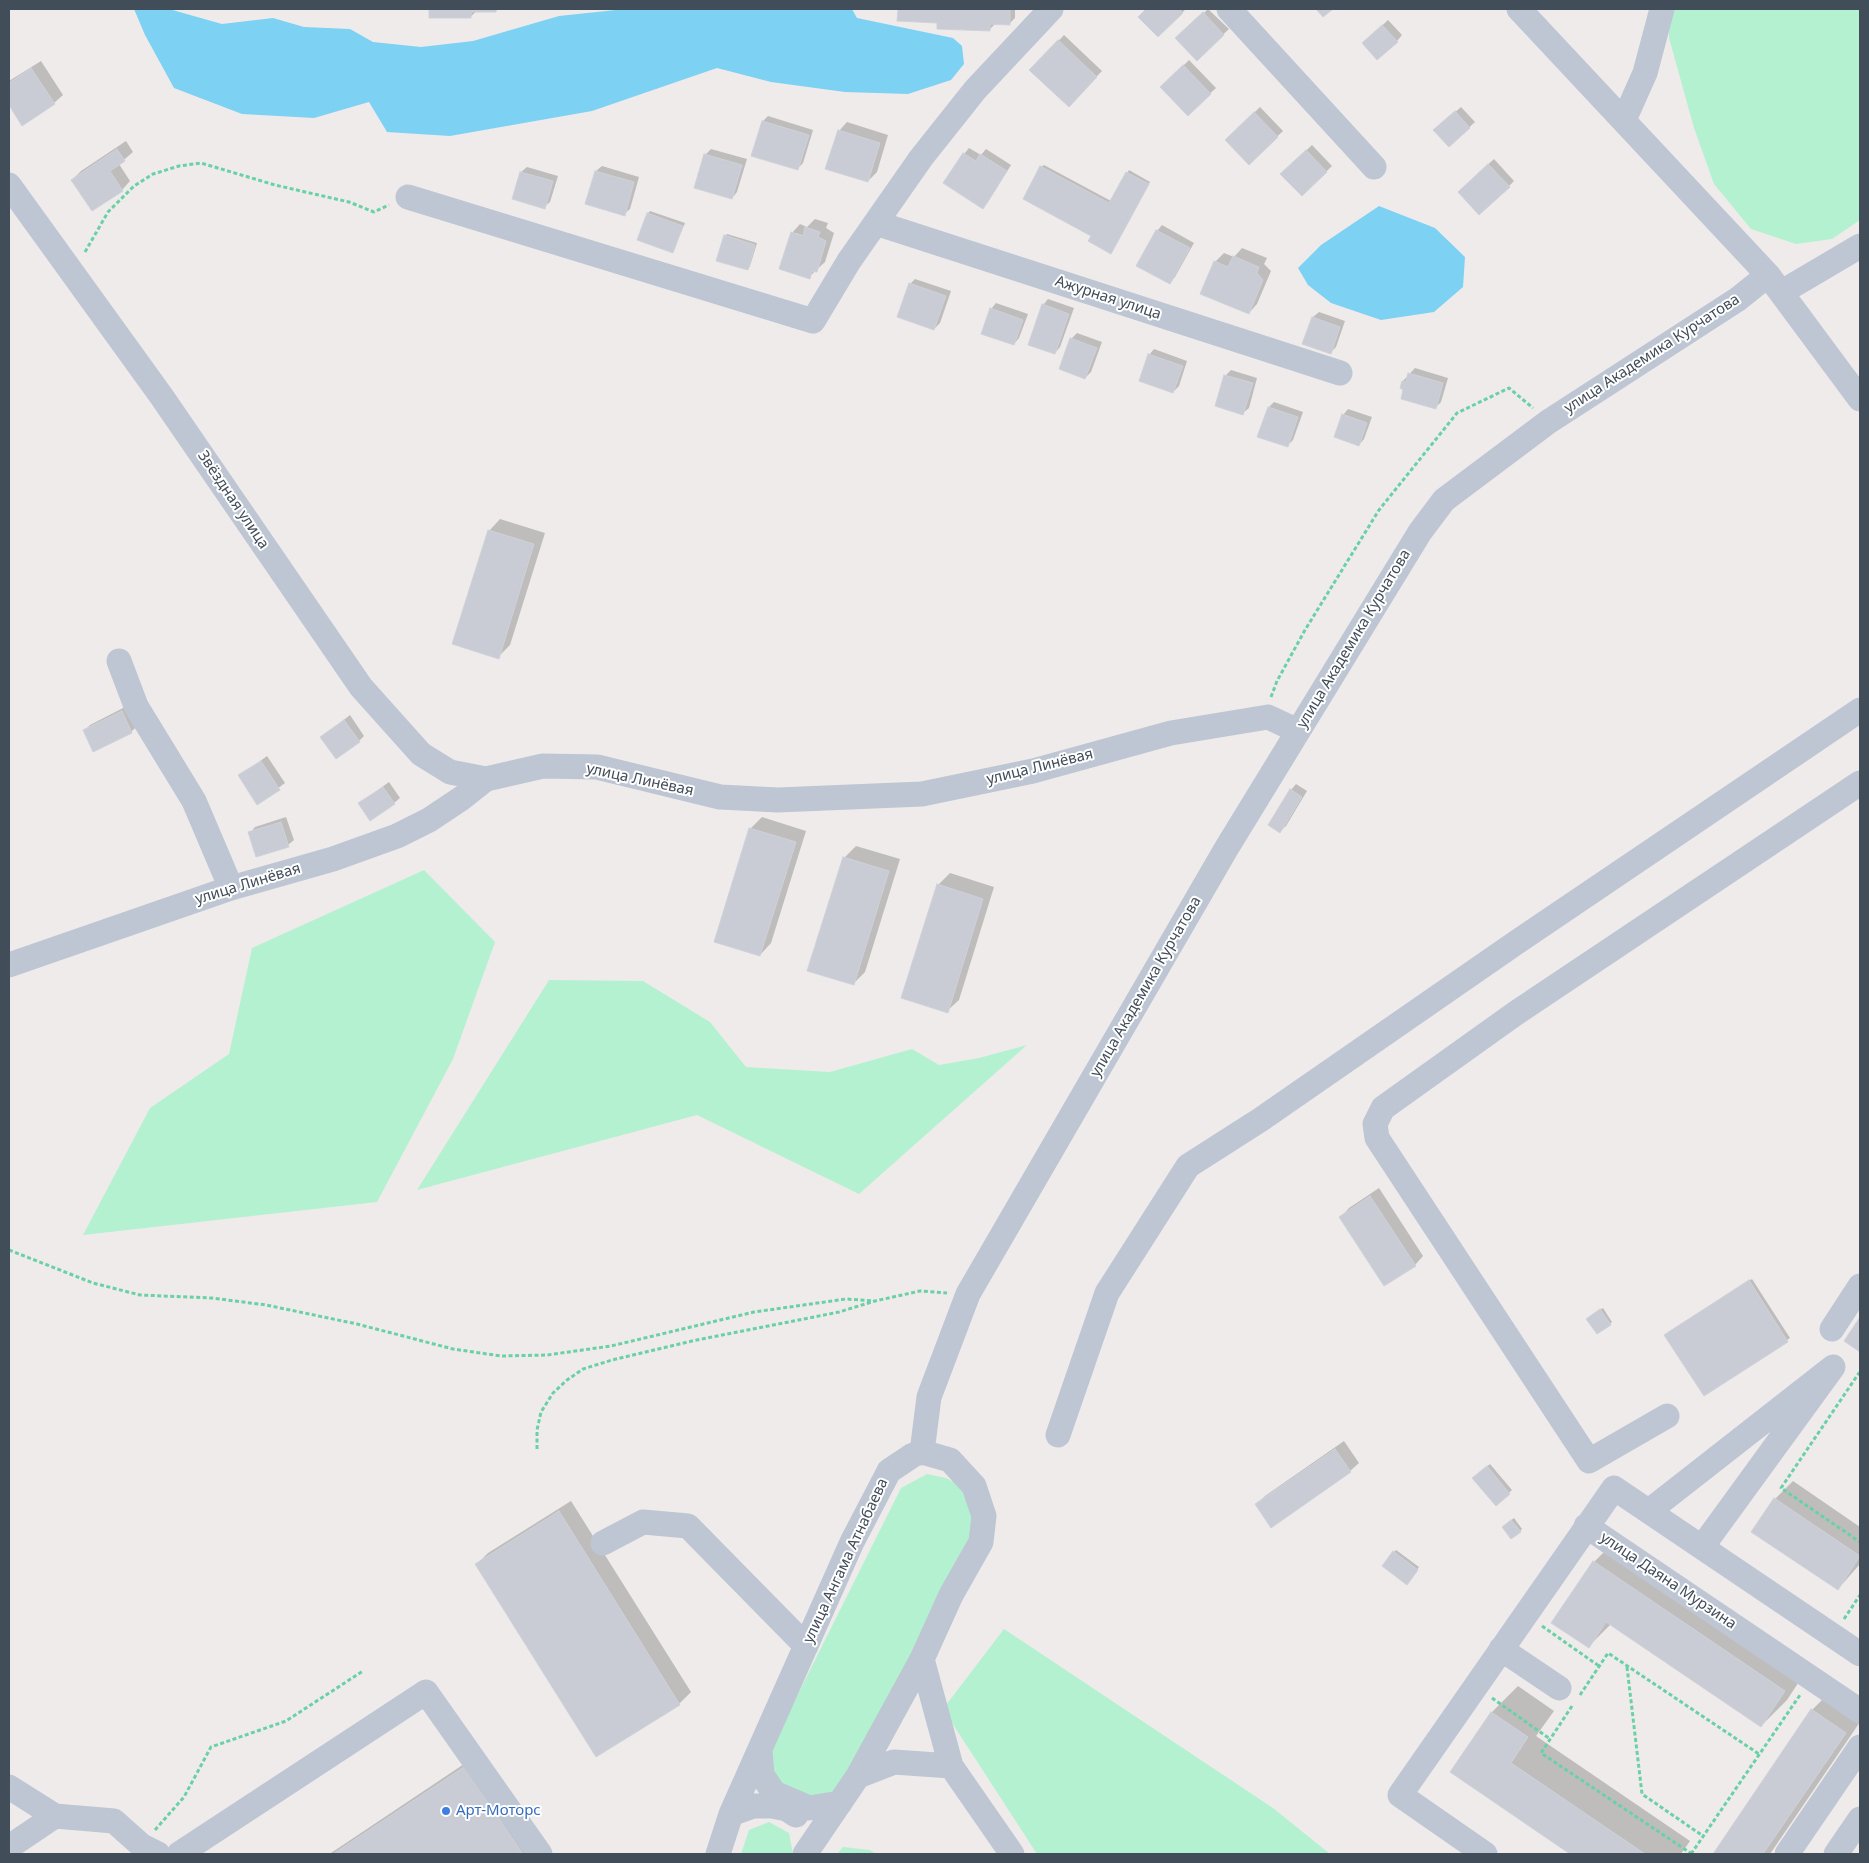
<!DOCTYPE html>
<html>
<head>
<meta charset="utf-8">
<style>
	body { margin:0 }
	#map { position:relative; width:1869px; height:1863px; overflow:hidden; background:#efebeb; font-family:"Noto Sans",sans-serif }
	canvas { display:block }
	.frame { position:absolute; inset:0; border:10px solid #424d5a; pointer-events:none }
</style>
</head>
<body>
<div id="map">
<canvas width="1869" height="1863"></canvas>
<div class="frame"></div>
</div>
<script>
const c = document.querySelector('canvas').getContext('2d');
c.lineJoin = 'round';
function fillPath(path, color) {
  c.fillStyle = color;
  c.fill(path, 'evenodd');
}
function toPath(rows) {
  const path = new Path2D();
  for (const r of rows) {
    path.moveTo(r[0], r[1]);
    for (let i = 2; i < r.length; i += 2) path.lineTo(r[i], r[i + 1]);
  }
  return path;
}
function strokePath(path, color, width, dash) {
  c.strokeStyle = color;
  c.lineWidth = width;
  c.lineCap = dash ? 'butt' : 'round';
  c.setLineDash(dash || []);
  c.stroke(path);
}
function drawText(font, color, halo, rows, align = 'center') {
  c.font = font + ' "Noto Sans",sans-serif';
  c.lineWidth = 4;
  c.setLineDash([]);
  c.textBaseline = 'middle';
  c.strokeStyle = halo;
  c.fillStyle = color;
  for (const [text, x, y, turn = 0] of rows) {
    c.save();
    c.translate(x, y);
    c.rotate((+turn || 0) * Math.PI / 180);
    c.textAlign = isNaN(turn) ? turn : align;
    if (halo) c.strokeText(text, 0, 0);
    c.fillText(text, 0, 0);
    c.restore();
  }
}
const green = toPath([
	[1669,9,1860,9,1860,220,1832,239,1796,244,1751,229,1714,184,1694,128,1669,38],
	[424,870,495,942,453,1059,377,1202,83,1235,150,1108,229,1054,252,948],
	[549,980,643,981,710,1022,746,1067,830,1072,912,1049,939,1065,979,1058,1027,1045,859,1194,697,1115,417,1190],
	[927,1474,946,1478,960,1485,975,1513,973,1535,845,1784,829,1797,804,1799,786,1792,772,1774,772,1746,901,1488],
	[1004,1629,1273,1808,1330,1854,1037,1854,943,1709],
	[769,1822,789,1833,793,1854,741,1854,749,1830],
	[843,1847,870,1850,876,1854,837,1854]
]);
const water = toPath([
	[134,9,169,9,222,24,273,18,304,27,350,29,373,42,421,47,473,41,559,16,625,9,852,9,857,18,953,38,962,46,964,64,951,80,908,94,845,92,771,82,717,68,592,111,450,136,387,132,369,102,314,118,242,114,174,88,145,35],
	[1379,206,1435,228,1465,257,1463,287,1434,312,1381,320,1331,303,1308,285,1298,268,1321,245]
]);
const shadow = toPath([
	[430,9,498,9,496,11,477,11,470,17,430,17],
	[899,9,1015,9,1015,18,1009,24,996,23,990,29,939,22,899,20],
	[1148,9,1186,9,1158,35,1140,17],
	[1208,9,1229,29,1197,59,1177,39],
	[1388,20,1402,35,1397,41,1369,38],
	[1064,35,1102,71,1069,105,1031,70],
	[1189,60,1216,88,1188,114,1162,87],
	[41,61,63,95,54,103,22,124,9,103,9,81],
	[1260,107,1283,131,1249,163,1226,140],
	[1461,107,1475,122,1449,146,1441,125],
	[768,116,813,130,803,163,797,169,763,121],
	[847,122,888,135,877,172,868,181,839,131],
	[126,141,133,152,119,164,130,181,122,190,72,180,81,171],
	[1312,145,1332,166,1302,195,1282,174],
	[969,148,981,155,986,149,1011,165,988,202,982,207,964,154],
	[711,149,747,159,737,192,732,198,705,155],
	[1494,159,1514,181,1509,186,1465,186],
	[1044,165,1111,201,1129,170,1150,182,1113,250,1093,236,1041,167],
	[602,166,639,177,630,209,624,214,587,204,596,171],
	[527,167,558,176,550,202,544,207,521,172],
	[650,211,685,223,673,251,648,213],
	[815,219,828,223,826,228,834,233,825,262,809,277,792,233,800,224,807,227],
	[795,233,809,237,795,235],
	[1162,225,1194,243,1175,277,1170,283,1157,231],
	[727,234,757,243,750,266,748,269,725,236],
	[1242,248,1267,258,1264,264,1271,271,1257,304,1249,313,1215,262,1224,253,1234,257],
	[915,279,951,291,940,323,934,329,910,284],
	[1048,299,1074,308,1060,347,1055,353,1043,305],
	[996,303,1028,314,1019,338,1014,344,991,309],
	[1319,312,1345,321,1336,347,1330,353,1313,317],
	[1077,333,1102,342,1091,372,1085,378,1071,339],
	[1154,349,1187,361,1179,386,1173,392,1149,355],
	[1415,368,1448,378,1441,402,1435,408,1401,388,1403,381],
	[1231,370,1257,378,1249,408,1243,413,1225,376],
	[1274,402,1303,412,1293,440,1287,446,1269,407],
	[1348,409,1372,417,1364,439,1359,445,1343,415],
	[500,519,545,533,510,645,498,657,489,531],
	[127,706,137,726,131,732,84,731,90,725],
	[350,715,364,736,359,741,322,737],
	[267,756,285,783,258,803,240,776],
	[389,782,400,798,394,803,360,803],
	[1296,784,1307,791,1286,826,1280,831,1291,790],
	[286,817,294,840,288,845,250,833,255,827],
	[762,817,806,831,771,943,760,955,750,829],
	[856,846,900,859,865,972,853,984,844,858],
	[950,873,994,887,959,1000,947,1011,938,885],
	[1379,1188,1423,1256,1415,1265,1341,1217,1349,1208],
	[1752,1279,1790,1338,1704,1394,1668,1332],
	[1603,1308,1612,1322,1610,1324,1590,1316],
	[1344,1441,1359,1463,1350,1471,1256,1505,1265,1496],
	[1490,1464,1512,1490,1496,1505,1473,1479],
	[1793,1481,1860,1527,1860,1564,1838,1589,1753,1532,1775,1499],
	[571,1501,691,1692,679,1704,477,1564,488,1553],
	[1514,1518,1522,1529,1520,1531,1506,1524],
	[1620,1536,1810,1665,1787,1700,1761,1726,1611,1624,1588,1647,1594,1562],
	[1396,1550,1419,1567,1409,1581,1394,1552],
	[1838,1684,1860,1722,1770,1854,1714,1854,1812,1710],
	[1518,1686,1554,1711,1536,1736,1690,1841,1681,1854,1573,1854,1451,1772,1492,1712],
	[476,1756,542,1854,330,1854,331,1853]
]);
const building = toPath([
	[429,9,496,9,496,12,471,12,471,18,429,18,429,9],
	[898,9,1010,9,1010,25,990,24,990,31,937,29,937,23,897,21,898,9],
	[1146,9,1179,9,1183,13,1158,37,1138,17,1146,9],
	[1316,9,1333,9,1323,17,1316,9],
	[1203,12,1224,35,1197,61,1175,38,1203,12],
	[1382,25,1398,42,1377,60,1362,43,1382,25],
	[1058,40,1097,77,1069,107,1029,70,1058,40],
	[1183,65,1211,94,1188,116,1160,87,1183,65],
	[31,68,55,104,22,126,9,105,9,83,31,68],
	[1455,111,1470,128,1449,147,1433,130,1455,111],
	[1254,112,1278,137,1249,165,1225,140,1254,112],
	[762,121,809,135,798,170,751,156,762,121],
	[838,130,880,143,868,182,825,169,838,130],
	[117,149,125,161,110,171,123,191,92,211,71,180,117,149],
	[1306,150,1327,172,1302,196,1280,174,1306,150],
	[963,153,976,161,980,154,1007,171,983,209,943,183,963,153],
	[704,154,742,165,732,199,694,188,704,154],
	[1488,164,1510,187,1479,215,1458,192,1488,164],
	[1040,166,1109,203,1126,172,1149,184,1111,254,1088,241,1091,236,1023,199,1040,166],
	[595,171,634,182,625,216,585,204,595,171],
	[520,172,553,181,545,209,512,199,520,172],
	[647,213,683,226,673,253,637,240,647,213],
	[805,227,820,232,818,237,826,241,817,272,812,271,810,279,779,269,791,232,803,236,805,227],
	[1156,230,1190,248,1170,284,1136,266,1156,230],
	[724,235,755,245,748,270,716,261,724,235],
	[1233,256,1259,267,1257,273,1263,280,1249,314,1200,294,1214,261,1228,267,1233,256],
	[909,283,946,296,934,330,897,317,909,283],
	[1042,304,1069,314,1055,354,1028,345,1042,304],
	[990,308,1023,320,1014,345,981,334,990,308],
	[1312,317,1340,327,1331,354,1302,344,1312,317],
	[1070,338,1097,348,1085,379,1059,369,1070,338],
	[1148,354,1183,366,1173,393,1139,381,1148,354],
	[1408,373,1443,383,1436,409,1401,399,1403,390,1400,388,1402,381,1406,382,1408,373],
	[1224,375,1253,383,1243,415,1215,406,1224,375],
	[1268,407,1298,417,1288,447,1257,437,1268,407],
	[1342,414,1367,423,1359,446,1334,437,1342,414],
	[488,530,534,544,499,659,452,644,488,530],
	[122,711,132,733,93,752,83,730,122,711],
	[344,720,360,742,336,759,320,737,344,720],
	[261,761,280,790,257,805,238,775,261,761],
	[383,787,395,804,370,821,358,803,383,787],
	[1290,789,1302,797,1280,833,1268,825,1290,789],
	[281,822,289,847,256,857,248,832,281,822],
	[749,828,796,842,760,956,714,942,749,828],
	[843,857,889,871,854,985,807,971,843,857],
	[937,884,983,899,948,1013,901,998,937,884],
	[1370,1196,1416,1266,1384,1286,1339,1217,1370,1196],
	[1749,1280,1788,1342,1704,1396,1664,1335,1749,1280],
	[1600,1309,1611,1325,1597,1334,1586,1319,1600,1309],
	[1860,1317,1860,1352,1844,1341,1860,1317],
	[1335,1449,1351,1472,1271,1528,1255,1504,1335,1449],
	[1487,1466,1510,1494,1496,1506,1472,1478,1487,1466],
	[1774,1498,1860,1556,1838,1590,1751,1532,1774,1498],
	[559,1511,680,1705,596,1757,475,1564,559,1511],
	[1511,1520,1521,1532,1511,1539,1502,1527,1511,1520],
	[1393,1551,1418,1570,1407,1585,1382,1566,1393,1551],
	[1593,1561,1785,1691,1761,1727,1606,1622,1589,1648,1551,1623,1593,1561],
	[1811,1709,1846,1733,1763,1854,1713,1854,1811,1709],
	[1491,1712,1528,1737,1511,1763,1645,1854,1570,1854,1450,1772,1491,1712],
	[464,1767,523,1854,333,1854,464,1767]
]);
const path = toPath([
	[85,252,108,212,134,186,153,174,179,166,201,163,275,185,349,202,374,212,389,205],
	[1271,697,1277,681,1305,630,1379,510,1457,413,1509,388,1533,408],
	[9,1250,93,1283,140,1295,212,1298,266,1305,357,1324,453,1349,501,1356,547,1355,611,1346,754,1312,846,1299,875,1301],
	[1860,1374,1859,1373,1781,1488,1860,1542],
	[537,1449,537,1430,541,1412,553,1393,567,1380,583,1369,612,1360,692,1341,839,1312,875,1301,920,1291,947,1293],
	[1844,1619,1860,1595],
	[1542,1626,1599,1666],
	[1627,1667,1642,1794,1703,1836],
	[1580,1695,1608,1653,1759,1754],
	[1492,1698,1550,1739],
	[1572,1706,1541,1753,1692,1854],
	[155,1830,184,1797,211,1747,286,1721,363,1671],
	[1691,1854,1800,1695]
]);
const minor = toPath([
	[1229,9,1374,167],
	[1624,120,1645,73,1662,9],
	[9,185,162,397,361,687,421,754,450,772,486,779],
	[408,197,813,321,849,261,921,158,975,90,1051,9],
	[876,223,1340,373],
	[1768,275,1860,399],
	[1782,292,1860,246],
	[119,661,136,706,194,801,231,888],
	[9,965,231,888,333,859,397,836,429,820,462,798,486,779,543,766,597,767,720,797,778,800,922,794,1033,771,1171,733,1268,717,1298,731],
	[1832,1329,1860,1286],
	[1667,1416,1589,1461,1377,1138,1375,1124,1383,1108,1516,1013,1860,783],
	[1058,1435,1107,1293,1188,1166,1260,1120,1517,942,1860,710],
	[922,1452,929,1397,968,1294,1226,849,1420,532,1444,500,1548,422,1738,299,1768,275,1519,9],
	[1649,1511,1833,1367,1702,1547],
	[1586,1526,1860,1711],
	[603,1543,643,1522,688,1526,806,1646],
	[1501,1649,1559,1688],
	[922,1659,951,1766,1012,1854],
	[760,1750,762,1775,774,1793,809,1808,840,1803],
	[858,1776,894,1762,951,1766],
	[9,1787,55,1816],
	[731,1814,753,1806,772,1806,787,1809,796,1815],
	[9,1847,55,1816,114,1821,142,1846,158,1854],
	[179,1854,426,1692,540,1854],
	[718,1854,731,1814,852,1542,889,1471,913,1455,922,1452,950,1460,974,1486,984,1516,981,1542,951,1595,922,1659,858,1776,805,1854],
	[1485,1854,1400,1795,1614,1488,1860,1654],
	[1787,1854,1860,1747],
	[1836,1854,1860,1819]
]);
const markers = [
	[446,1811,5,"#3f7fe0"]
];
const streetNames = [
	["Ажурная улица",1108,298,18],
	["улица Академика Курчатова",1652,354,-33],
	["Звёздная улица",233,500,56],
	["улица Академика Курчатова",1354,639,-59],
	["улица Линёвая",1040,767,-14],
	["улица Линёвая",640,780,12],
	["улица Линёвая",248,884,-17],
	["улица Академика Курчатова",1146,987,-60],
	["улица Ангама Атнабаева",846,1561,-65],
	["улица Даяна Мурзина",1668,1581,34]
];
const shopNames = [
	["Арт-Моторс",456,1811]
];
fillPath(green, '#b4f1d0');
fillPath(water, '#7dd1f2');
fillPath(shadow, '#0003');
fillPath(building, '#c9ccd4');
strokePath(building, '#ced1d8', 1);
strokePath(path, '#6ad1a6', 3, [4, 2.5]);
strokePath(minor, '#bdc6d2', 25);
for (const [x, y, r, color] of markers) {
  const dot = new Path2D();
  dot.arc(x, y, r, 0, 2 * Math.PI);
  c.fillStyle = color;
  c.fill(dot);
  strokePath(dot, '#fff', 2);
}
drawText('15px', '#424d5a', '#fff', streetNames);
drawText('15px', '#366cbe', '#fff', shopNames, 'left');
</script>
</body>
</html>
